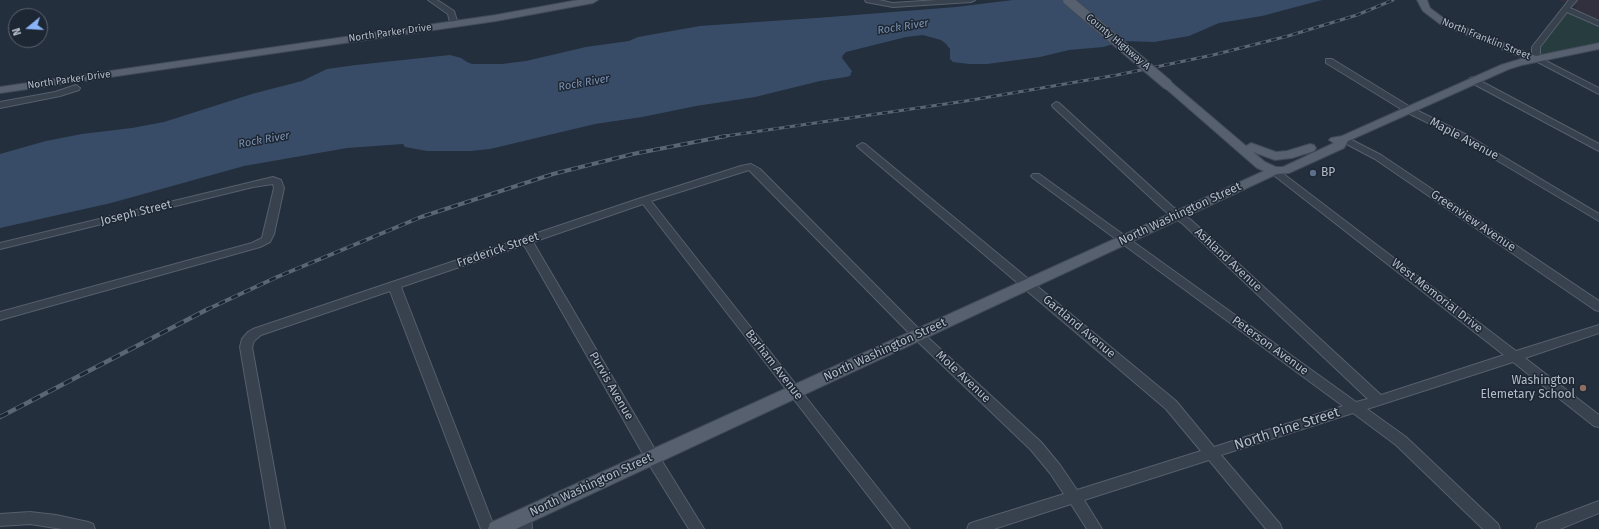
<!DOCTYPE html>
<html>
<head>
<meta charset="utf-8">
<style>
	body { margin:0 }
	#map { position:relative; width:1599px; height:529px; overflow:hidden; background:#242f3e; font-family:"Fira Sans",sans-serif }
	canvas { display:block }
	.north { position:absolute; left:8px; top:8px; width:40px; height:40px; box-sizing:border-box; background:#1d2633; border:1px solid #59626f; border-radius:50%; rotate:252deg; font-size:11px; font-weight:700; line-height:16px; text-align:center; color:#b4bcc9 }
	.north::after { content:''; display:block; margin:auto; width:14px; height:18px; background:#8ab4f8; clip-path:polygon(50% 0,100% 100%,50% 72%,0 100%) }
</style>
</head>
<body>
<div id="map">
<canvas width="1599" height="529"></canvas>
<div class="north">N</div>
</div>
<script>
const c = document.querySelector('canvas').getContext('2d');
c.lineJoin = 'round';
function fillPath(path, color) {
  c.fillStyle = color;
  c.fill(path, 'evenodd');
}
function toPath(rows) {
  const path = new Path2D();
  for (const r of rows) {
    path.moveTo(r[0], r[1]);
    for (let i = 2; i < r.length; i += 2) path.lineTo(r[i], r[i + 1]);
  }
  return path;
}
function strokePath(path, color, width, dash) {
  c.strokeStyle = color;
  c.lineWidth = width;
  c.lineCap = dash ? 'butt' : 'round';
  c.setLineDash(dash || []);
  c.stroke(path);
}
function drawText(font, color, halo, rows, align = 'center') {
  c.font = font + ' "Fira Sans",sans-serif';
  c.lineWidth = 3;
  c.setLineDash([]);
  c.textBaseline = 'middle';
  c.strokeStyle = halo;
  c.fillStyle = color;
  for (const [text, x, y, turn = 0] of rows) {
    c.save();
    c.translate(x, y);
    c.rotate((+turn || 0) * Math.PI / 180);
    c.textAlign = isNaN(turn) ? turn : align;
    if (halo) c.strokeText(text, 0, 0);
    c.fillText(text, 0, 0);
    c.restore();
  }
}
const medical = toPath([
	[1556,0,1599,0,1599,21,1573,10,1577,6]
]);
const green = toPath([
	[1566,9,1599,24,1599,46,1536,59,1537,51]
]);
const water = toPath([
	[1013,0,1322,0,1262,16,1219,23,1189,36,1154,42,1125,41,1103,47,1069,50,1040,57,987,64,969,64,953,62,950,59,950,49,946,44,941,40,923,35,906,37,846,52,843,55,842,58,852,71,850,76,846,77,820,81,755,97,696,106,642,117,595,124,490,149,470,151,427,151,405,147,403,144,347,148,244,166,111,203,0,228,0,154,46,141,82,134,132,128,164,122,252,94,302,81,327,69,356,65,450,55,461,58,467,62,472,64,502,64,526,61,586,47,629,41,638,37,700,26,830,17,956,7]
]);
const minor = toPath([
	[428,0,437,0,454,11,458,24,457,26,451,26,448,14,428,0],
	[865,0,879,0,893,3,937,0,975,0,971,2,893,7,866,2,865,0],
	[1569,0,1577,0,1570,8,1599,21,1599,26,1567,12,1540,47,1540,58,1599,88,1599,94,1532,59,1532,47,1569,0],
	[1326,59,1332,59,1412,108,1467,135,1599,214,1599,221,1461,139,1406,112,1326,63,1326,59],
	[1473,77,1599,144,1599,151,1470,82,1469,80,1470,78,1473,77],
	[76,85,80,88,79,90,60,96,0,108,0,102,55,92,76,85],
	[1056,102,1059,103,1173,207,1191,220,1381,395,1504,355,1271,173,1269,171,1271,169,1277,169,1516,351,1599,325,1599,333,1525,358,1599,415,1599,427,1594,426,1513,362,1367,409,1406,437,1498,524,1500,529,1483,529,1396,445,1353,413,1221,455,1280,524,1282,529,1266,529,1209,460,1084,500,1102,529,1087,529,1071,504,994,529,967,529,969,524,974,522,1064,494,1050,473,1031,450,914,338,749,170,651,201,910,529,894,529,643,204,533,242,657,453,704,529,689,529,647,461,524,245,401,287,495,529,481,529,390,291,261,335,254,341,252,347,285,529,271,529,240,347,242,339,248,332,253,329,641,198,741,166,751,164,760,169,922,332,1041,442,1060,465,1077,490,1201,451,1166,409,859,148,857,146,862,143,865,144,1176,401,1214,447,1343,406,1033,178,1031,176,1033,174,1039,174,1356,402,1368,399,1183,224,1165,211,1053,107,1052,105,1056,102],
	[1344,136,1381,155,1599,301,1599,311,1595,310,1375,159,1341,141,1339,139,1341,137,1344,136],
	[273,177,281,180,284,188,274,234,270,242,260,247,0,320,0,312,252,243,262,238,274,188,273,184,253,187,0,249,0,243,273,177],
	[1599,501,1599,513,1560,529,1536,529,1538,524,1599,501],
	[524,511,529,512,531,517,532,529,518,529,517,517,519,512,524,511],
	[30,512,56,515,88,522,93,524,95,529,62,529,30,524,0,526,0,514,30,512]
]);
const major = toPath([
	[578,0,598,0,593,3,496,21,0,93,0,87,496,15,578,0],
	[1417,0,1427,0,1430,8,1446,20,1536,56,1599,43,1599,49,1522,65,1509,69,1348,141,1344,148,1289,173,1277,174,516,529,488,529,490,523,1264,171,1257,168,1164,87,1163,85,1164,83,1172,83,1246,146,1251,143,1276,152,1287,151,1310,144,1314,145,1316,148,1314,151,1292,158,1275,160,1253,152,1265,162,1276,167,1283,167,1334,143,1329,140,1331,138,1342,136,1501,65,1524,58,1440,24,1423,11,1417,0]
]);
const railFar2 = toPath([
	[719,137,966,101,1117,75,1213,55,1288,36,1357,15,1393,0]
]);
const railFar1 = toPath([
	[206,310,277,277,421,217,553,174,633,154,726,136]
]);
const rail = toPath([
	[0,417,208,309]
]);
const majorBridge = toPath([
	[1068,0,1168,85]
]);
const markers = [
	[1313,173,4,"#5c6f8a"],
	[1583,388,4,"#8d6e63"]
];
const farStreetnames = [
	["North Parker Drive",390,33,-8],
	["North Franklin Street",1486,39,22],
	["County Highway A",1118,42,40],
	["North Parker Drive",69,80,-8]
];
const farWaternames = [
	["Rock River",903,27,-9],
	["Rock River",584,83,-10],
	["Rock River",264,140,-10]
];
const streetNames = [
	["Maple Avenue",1464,139,28],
	["Joseph Street",136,213,-14],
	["North Washington Street",1180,214,-25],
	["Greenview Avenue",1473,221,34],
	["Frederick Street",498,250,-19],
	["Ashland Avenue",1228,260,43],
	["West Memorial Drive",1437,296,38],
	["Gartland Avenue",1079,327,40],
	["Peterson Avenue",1270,346,36],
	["North Washington Street",885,350,-25],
	["Barham Avenue",774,365,52],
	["Mole Avenue",963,377,43],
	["Purvis Avenue",611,386,60],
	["North Washington Street",591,485,-25]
];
const poiNames = [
	["BP",1321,173],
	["Washington",1575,381,"right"],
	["Elemetary School",1575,395,"right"]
];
const nearStreetnames = [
	["North Pine Street",1287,429,-18]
];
fillPath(medical, '#32303f');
fillPath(green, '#263c3f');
fillPath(water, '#394c67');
strokePath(minor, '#565f6c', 2);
strokePath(major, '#414a57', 2);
fillPath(minor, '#38414e');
fillPath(major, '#56606e');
strokePath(railFar2, '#5a6575', 3);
strokePath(railFar1, '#5a6575', 4);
strokePath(rail, '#5a6575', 4.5);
strokePath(railFar2, '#1d2633', 2, [5.5]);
strokePath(railFar1, '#1d2633', 2.5, [7]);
strokePath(rail, '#1d2633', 3, [9]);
strokePath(majorBridge, '#414a57', 12, []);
strokePath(majorBridge, '#56606e', 10);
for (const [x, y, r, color] of markers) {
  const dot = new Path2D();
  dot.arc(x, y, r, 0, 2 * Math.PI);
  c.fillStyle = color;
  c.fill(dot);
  strokePath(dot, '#1d2633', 1.5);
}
drawText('10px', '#b4bcc9', '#1d2633', farStreetnames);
drawText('italic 11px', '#7c92b1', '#1d2633', farWaternames);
drawText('12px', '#b4bcc9', '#1d2633', streetNames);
drawText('12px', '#b4bcc9', '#1d2633', poiNames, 'left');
drawText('14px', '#b4bcc9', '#1d2633', nearStreetnames);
</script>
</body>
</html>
